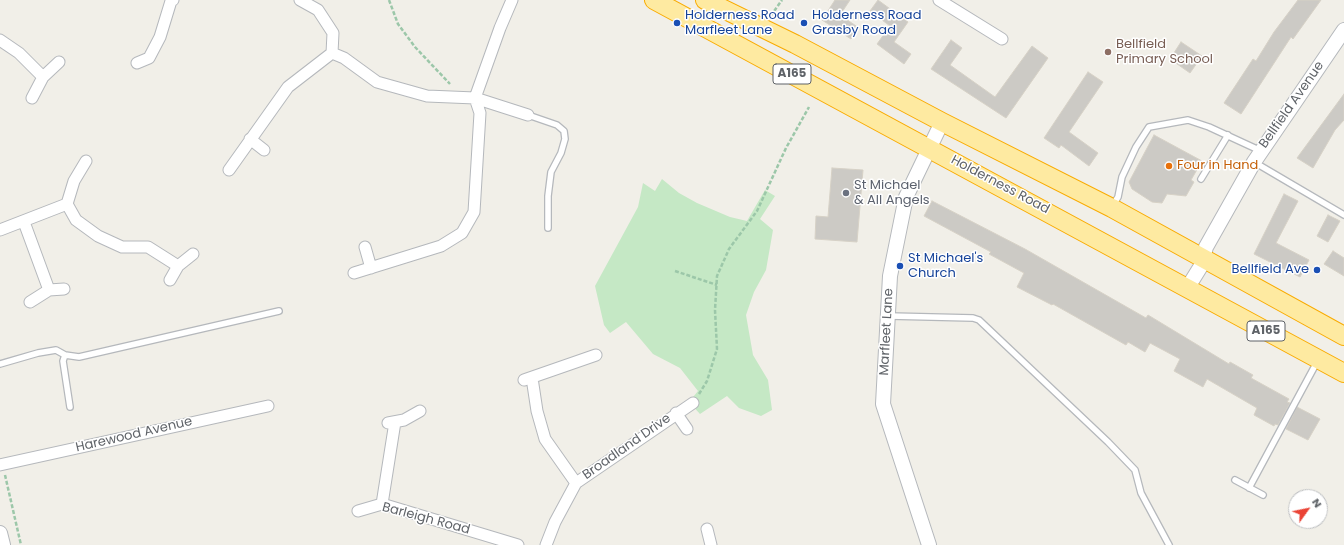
<!DOCTYPE html>
<html>
<head>
<meta charset="utf-8">
<style>
	body { margin:0 }
	#map { position:relative; width:1344px; height:545px; overflow:hidden; background:#f1efe8; font-family:Poppins,sans-serif }
	canvas { display:block }
	.north { position:absolute; left:1288px; top:489px; width:40px; height:40px; box-sizing:border-box; background:#fff; border:1px solid #bfc1c3; border-radius:50%; rotate:57deg; font-size:11px; font-weight:700; line-height:16px; text-align:center; color:#5f6368 }
	.north::after { content:''; display:block; margin:auto; width:14px; height:18px; background:#ea4335; clip-path:polygon(50% 0,100% 100%,50% 72%,0 100%) }
</style>
</head>
<body>
<div id="map">
<canvas width="1344" height="545"></canvas>
<div class="north">N</div>
</div>
<script>
const c = document.querySelector('canvas').getContext('2d');
c.lineJoin = 'round';
function fillPath(path, color) {
  c.fillStyle = color;
  c.fill(path, 'evenodd');
}
function toPath(rows) {
  const path = new Path2D();
  for (const r of rows) {
    path.moveTo(r[0], r[1]);
    for (let i = 2; i < r.length; i += 2) path.lineTo(r[i], r[i + 1]);
  }
  return path;
}
function strokePath(path, color, width, dash) {
  c.strokeStyle = color;
  c.lineWidth = width;
  c.lineCap = dash ? 'butt' : 'round';
  c.setLineDash(dash || []);
  c.stroke(path);
}
function drawText(font, color, halo, rows, align = 'center') {
  c.font = font + ' Poppins,sans-serif';
  c.lineWidth = 3;
  c.setLineDash([]);
  c.textBaseline = 'middle';
  c.strokeStyle = halo;
  c.fillStyle = color;
  for (const [text, x, y, turn = 0] of rows) {
    c.save();
    c.translate(x, y);
    c.rotate((+turn || 0) * Math.PI / 180);
    c.textAlign = isNaN(turn) ? turn : align;
    if (halo) c.strokeText(text, 0, 0);
    c.fillText(text, 0, 0);
    c.restore();
  }
}
const green = toPath([
	[662,179,679,193,697,203,730,217,747,221,765,190,775,196,760,219,773,230,766,270,754,292,746,315,753,355,768,380,772,410,761,416,739,408,727,396,700,414,689,402,698,391,680,368,653,354,626,322,610,333,604,325,595,286,638,207,643,183,655,191]
]);
const building = toPath([
	[835,0,850,0,840,15,859,28,851,39,822,20,835,0],
	[878,0,908,22,894,42,911,54,904,64,877,44,890,26,870,11,878,0],
	[1298,0,1321,0,1293,39,1291,37,1241,114,1224,103,1253,59,1256,61,1274,32,1298,0],
	[951,40,962,48,950,65,995,97,1032,46,1048,58,1006,118,931,69,951,40],
	[1181,42,1202,56,1190,73,1170,59,1181,42],
	[1088,72,1103,82,1069,132,1098,153,1089,166,1061,145,1059,148,1044,138,1088,72],
	[1344,94,1344,120,1335,130,1313,168,1297,158,1344,94],
	[1154,135,1202,161,1191,180,1194,182,1186,196,1167,194,1162,203,1152,202,1132,189,1129,182,1154,135],
	[832,168,863,170,857,242,815,239,816,216,828,217,832,168],
	[1284,194,1298,201,1276,243,1309,260,1300,277,1254,254,1284,194],
	[932,201,1025,249,1146,318,1148,315,1229,364,1230,362,1253,375,1251,378,1289,399,1287,402,1290,403,1278,425,1275,424,1274,426,1254,415,1257,408,1207,379,1203,387,1174,371,1180,359,1150,343,1145,352,1128,342,1126,345,1053,304,1052,305,1017,287,1024,273,989,254,991,252,924,216,932,201],
	[1328,215,1340,221,1328,242,1317,236,1328,215],
	[1333,251,1344,258,1344,276,1324,264,1333,251],
	[1297,407,1320,419,1308,440,1286,429,1297,407]
]);
const path = toPath([
	[389,0,398,24,415,47,450,84],
	[770,13,772,14,782,0],
	[675,271,717,285],
	[699,394,707,381,717,349,715,310,717,276,729,249,757,211,786,148,809,107],
	[5,475,21,545]
]);
const service = toPath([
	[528,115,557,125,564,131,565,139,561,153,551,172,548,196,548,228],
	[1254,162,1344,215],
	[1201,179,1228,135],
	[1113,205,1118,197,1122,177,1136,147,1149,127,1188,120,1209,127,1261,151],
	[889,316,973,318,979,320,1108,442,1135,470,1141,493,1169,545],
	[65,355,63,361,70,407],
	[0,364,38,353,56,350,65,355,79,357,279,311],
	[1235,480,1263,495],
	[1249,488,1317,362]
]);
const minor = toPath([
	[300,0,318,10,333,33,332,53],
	[939,0,1002,39],
	[0,40,19,53,43,77],
	[137,63,149,58,160,37,171,1,173,0],
	[32,98,43,77,59,62],
	[250,139,264,150],
	[86,161,74,181,67,204,76,220,98,236,122,247,148,247,178,266],
	[229,170,288,87,332,53,344,58,377,82,427,96,475,98,528,115],
	[24,222,49,290],
	[0,230,67,204],
	[365,247,371,268],
	[354,273,441,246,462,233,474,212,480,113,475,98,500,28,512,0],
	[170,280,178,266,193,254],
	[30,302,49,290,64,289],
	[532,378,537,411,545,439,576,483],
	[524,380,596,355],
	[676,413,687,429],
	[388,423,404,420,420,411],
	[0,465,268,406],
	[382,504,395,422],
	[358,511,382,504,518,545],
	[707,529,711,545],
	[546,545,555,522,576,483,693,403]
]);
const tertiary = toPath([
	[1188,287,1201,266,1206,247,1254,162,1344,30],
	[0,533,3,545],
	[929,545,883,404,890,276,906,197,942,122]
]);
const trunk = toPath([
	[654,0,1344,373],
	[705,0,795,44,942,122,1112,208,1344,336]
]);
const markers = [
	[677,23,4,"#1a4fb4"],
	[804,23,4,"#1a4fb4"],
	[1108,52,4,"#8d6e63"],
	[1169,166,4,"#e8710a"],
	[846,193,4,"#6b7280"],
	[900,266,4,"#1a4fb4"],
	[1317,270,4,"#1a4fb4"]
];
const shields = [
	[792,74,38],
	[1266,331,38]
];
const shieldNames = [
	["A165",792,74],
	["A165",1266,331]
];
const transitNames = [
	["Holderness Road",685,16],
	["Marfleet Lane",685,31],
	["Holderness Road",812,16],
	["Grasby Road",812,31],
	["St Michael's",908,259],
	["Church",908,274],
	["Bellfield Ave",1309,270,"right"]
];
const educationNames = [
	["Bellfield",1116,45],
	["Primary School",1116,60]
];
const streetNames = [
	["Bellfield Avenue",1292,105,-55],
	["Holderness Road",1000,185,28],
	["Marfleet Lane",887,332,-87],
	["Harewood Avenue",134,435,-13],
	["Broadland Drive",627,447,-35],
	["Barleigh Road",426,519,15]
];
const foodNames = [
	["Four in Hand",1177,166]
];
const worshipNames = [
	["St Michael",854,186],
	["& All Angels",854,201]
];
fillPath(green, '#c5e8c5');
fillPath(building, '#cccac5');
strokePath(building, '#d6d1c6', 1);
strokePath(service, '#b5b8bc', 8);
strokePath(minor, '#b5b8bc', 13);
strokePath(tertiary, '#b5b8bc', 16);
strokePath(trunk, '#f9ab00', 20);
strokePath(path, '#9cc7a9', 2.5, [4, 2]);
strokePath(service, '#fff', 5.5);
strokePath(minor, '#fff', 11);
strokePath(tertiary, '#fff', 14);
strokePath(trunk, '#feeaa1', 18);
for (const [x, y, r, color] of markers) {
  const dot = new Path2D();
  dot.arc(x, y, r, 0, 2 * Math.PI);
  c.fillStyle = color;
  c.fill(dot);
  strokePath(dot, '#fff', 1.5);
}
for (const [x, y, w] of shields) {
  const box = new Path2D();
  box.roundRect(x - w / 2, y - 10, w, 20, 3);
  c.fillStyle = '#fff';
  c.fill(box);
  strokePath(box, '#5f6368', 1);
}
drawText('bold 12px', '#5f6368', null, shieldNames);
drawText('13px', '#164399', '#fff', transitNames, 'left');
drawText('13px', '#785e54', '#fff', educationNames, 'left');
drawText('13px', '#5f6368', '#fff', streetNames);
drawText('13px', '#c56008', '#fff', foodNames, 'left');
drawText('13px', '#5b616d', '#fff', worshipNames, 'left');
</script>
</body>
</html>
